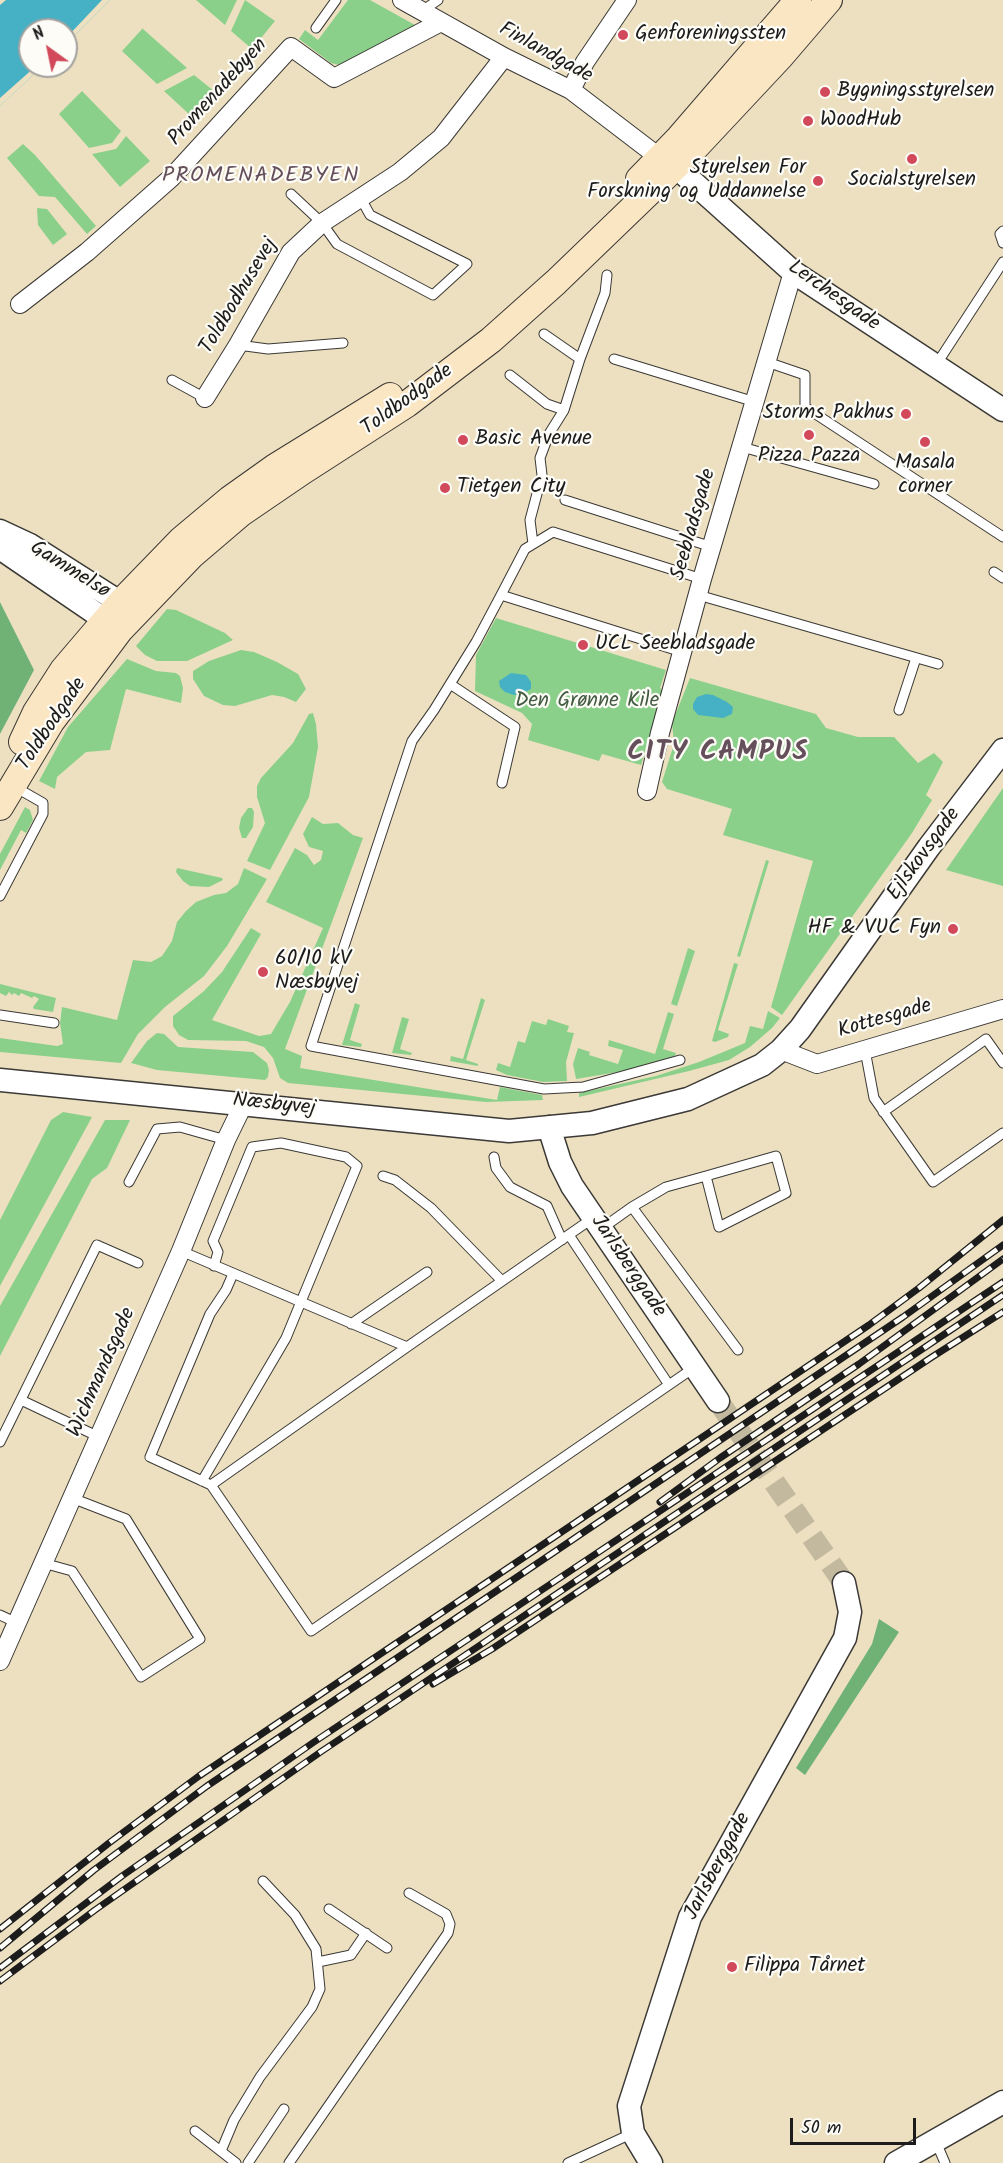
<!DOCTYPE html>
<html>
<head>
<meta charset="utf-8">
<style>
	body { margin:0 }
	#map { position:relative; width:1003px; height:2163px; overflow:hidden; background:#ede0c0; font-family:Kalam,sans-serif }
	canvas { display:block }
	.north { position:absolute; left:18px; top:18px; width:60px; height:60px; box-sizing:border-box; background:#fdfcf7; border:2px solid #a3a29f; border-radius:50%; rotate:327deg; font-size:16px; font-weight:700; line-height:24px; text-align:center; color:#1c1c1c }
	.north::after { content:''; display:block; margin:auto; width:21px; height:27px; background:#d1495b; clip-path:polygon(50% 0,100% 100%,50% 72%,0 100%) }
	.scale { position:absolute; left:790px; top:2118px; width:126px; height:27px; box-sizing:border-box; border:3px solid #1c1c1c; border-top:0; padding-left:8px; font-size:18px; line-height:21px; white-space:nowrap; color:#1c1c1c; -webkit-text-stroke:4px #fdfcf7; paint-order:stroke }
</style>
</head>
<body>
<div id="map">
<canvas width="1003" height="2163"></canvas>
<div class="north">N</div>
<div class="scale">50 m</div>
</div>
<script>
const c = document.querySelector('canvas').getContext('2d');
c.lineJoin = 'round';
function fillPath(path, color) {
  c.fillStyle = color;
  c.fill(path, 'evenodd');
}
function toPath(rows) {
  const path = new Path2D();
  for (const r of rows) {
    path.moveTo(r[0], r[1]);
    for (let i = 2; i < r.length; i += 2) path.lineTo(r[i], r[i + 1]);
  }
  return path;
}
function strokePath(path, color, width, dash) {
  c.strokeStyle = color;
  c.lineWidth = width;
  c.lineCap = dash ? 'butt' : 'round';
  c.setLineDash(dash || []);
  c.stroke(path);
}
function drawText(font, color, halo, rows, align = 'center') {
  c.font = font + ' Kalam,sans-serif';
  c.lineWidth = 4.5;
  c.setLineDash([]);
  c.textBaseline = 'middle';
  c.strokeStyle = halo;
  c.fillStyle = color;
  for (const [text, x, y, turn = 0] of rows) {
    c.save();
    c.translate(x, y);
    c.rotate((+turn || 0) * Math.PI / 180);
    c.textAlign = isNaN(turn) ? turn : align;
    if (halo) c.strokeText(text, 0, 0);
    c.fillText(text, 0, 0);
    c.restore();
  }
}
const green = toPath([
	[196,0,237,0,225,25],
	[245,0,275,21,252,49,231,31],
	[348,0,370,0,415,25,407,32,339,65,331,63,299,39,305,30,318,40],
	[143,28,143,29,187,68,157,84,122,51],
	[194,75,214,91,191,116,164,91],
	[82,91,121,131,112,143,89,148,59,114],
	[126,136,150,161,120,187,92,154,116,149],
	[23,144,35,155,96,226,87,234,55,197,39,196,7,158],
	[37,208,47,209,67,234,53,245,38,225],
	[167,609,176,610,225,633,233,640,187,661,157,661,145,655,136,646],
	[496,618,666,670,660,688,664,691,641,765,602,754,599,761,528,740,532,724,522,713,475,691,476,655],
	[241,650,254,652,277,662,298,674,306,689,296,702,284,697,272,695,235,706,223,705,204,696,193,679,193,671,209,661],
	[127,659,156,671,176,673,180,676,183,688,181,703,126,689,110,750,86,752,57,777,55,789,39,781,68,727],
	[690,678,816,714,826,728,858,737,894,737,918,763,934,753,943,762,926,795,932,800,912,833,782,1015,771,1007,813,861,723,835,732,809,667,789,662,782,674,744,672,723],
	[313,713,316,724,318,747,309,797,270,870,247,861,265,823,257,797,257,786,261,778,293,743,309,714],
	[1003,788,1003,886,946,870],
	[25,807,30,810,33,820,26,833,21,830,0,870,0,854],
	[248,808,252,808,254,812,253,827,246,838,242,838,239,828,241,818],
	[312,817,323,824,338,823,353,835,363,838,285,1049,302,1056,300,1068,497,1100,500,1087,542,1095,543,1100,486,1102,288,1083,280,1078,273,1058,264,1047,246,1041,188,1040,179,1035,173,1026,173,1016,204,991,222,972,251,928,261,934,212,1020,259,1036,271,1034,290,1002,323,928,266,902,295,848,307,855,314,865,321,860,323,851,309,847,303,834],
	[766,860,769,861,740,957,737,956],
	[177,868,222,878,223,880,209,887,190,886,183,881,176,872],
	[244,868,267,879,227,946,204,976,165,1007,138,1034,121,1063,0,1052,0,1038,57,1046,63,1044,60,1023,62,1007,117,1020,133,960,151,962,162,956,172,941,177,922,186,911,196,902,214,895,226,893,238,884],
	[688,948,695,951,677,1006,671,1004],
	[734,963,738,964,718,1030,729,1034,728,1037,715,1042,712,1041],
	[0,984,56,998,53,1012,34,1009,33,1007,39,999,34,996,32,998,21,993,19,996,14,993,12,995,9,992,6,996,0,993],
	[481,998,485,1000,466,1060,478,1064,478,1066,450,1061,451,1056,463,1059],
	[355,1003,360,1005,350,1040,362,1044,361,1047,342,1045],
	[768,1011,780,1018,772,1028,750,1047,729,1060,689,1071,579,1097,579,1093,656,1076,699,1062,745,1043,750,1026,763,1029],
	[668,1012,674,1014,663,1049,676,1053,675,1056,624,1071,576,1079,573,1064,578,1048,590,1052,589,1055,618,1064,623,1050,608,1046,609,1040,655,1054],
	[402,1017,409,1019,400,1049,412,1053,411,1055,392,1053],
	[548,1019,569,1026,567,1032,574,1033,566,1062,567,1081,543,1082,507,1075,496,1070,498,1063,510,1067,518,1041,525,1043,532,1021,546,1025],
	[157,1033,164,1034,178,1047,253,1052,267,1063,269,1070,268,1077,265,1080,157,1070,131,1063,147,1041],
	[63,1112,92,1117,0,1286,0,1220,51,1120],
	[105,1120,130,1120,107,1168,92,1179,0,1356,0,1306]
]);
const forest = toPath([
	[0,602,34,670,0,734],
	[879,1619,899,1632,805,1775,796,1768,872,1644]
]);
const water = toPath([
	[6,0,110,0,66,44,66,30,30,30,30,66,43,66,0,106,0,5],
	[511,673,526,675,531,682,531,689,523,693,514,695,505,692,500,687,499,681],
	[706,694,713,695,727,702,733,707,732,714,723,718,698,715,693,709,693,704,697,697]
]);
const pier = toPath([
	[102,0,110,0,66,44,66,38],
	[36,66,43,66,0,106,0,98]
]);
const tertiaryTunnel = toPath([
	[718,1401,844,1583]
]);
const service = toPath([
	[422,11,438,0],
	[316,28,336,0],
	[291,194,322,223,337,244,433,295,467,264,370,215,360,197],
	[1003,231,1000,234,1003,243],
	[544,334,580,359],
	[238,345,268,349,343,343],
	[614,359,755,402],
	[767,362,805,375,805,407,1003,537],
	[936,365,1003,262],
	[510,375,547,404,564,410],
	[172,380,205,398],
	[742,447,874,484],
	[565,500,712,547],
	[533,544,530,520,542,475,540,458,549,434,564,410,580,359,605,293,607,275],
	[994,572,1003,578],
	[501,595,476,642,434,710,412,741,311,1046,544,1089,583,1087,680,1060],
	[698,595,938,664],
	[682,652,501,595,525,549,553,532,702,579],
	[450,684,515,727,502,783],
	[899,710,916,658],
	[0,896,43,814,43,803,15,787],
	[0,1015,54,1023],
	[865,1050,874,1098,933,1182,1003,1133],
	[883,1112,986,1039,1003,1063],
	[494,1157,496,1168,510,1187,547,1206,562,1240],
	[383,1176,395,1180,431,1208,502,1281],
	[129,1182,157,1129,180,1127,226,1140],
	[632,1207,666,1187,706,1176,776,1156,786,1193,719,1227,706,1176],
	[601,1229,632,1207,738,1350],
	[569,1235,669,1385],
	[181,1251,407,1347,593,1218],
	[233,1274,226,1290,210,1314,150,1457,211,1485,407,1347],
	[351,1324,427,1272],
	[21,1400,99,1437],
	[0,1442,97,1245,138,1263],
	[202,1481,286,1338,357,1166,346,1157,281,1143,252,1147,213,1241,218,1252,214,1266],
	[211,1485,311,1631,695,1367],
	[43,1563,72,1571,141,1677,200,1639,126,1519,72,1498],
	[0,1615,17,1623],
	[329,1909,387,1948],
	[318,1962,351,1955,366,1933],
	[195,2131,236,2163],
	[936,2142,945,2163],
	[221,2151,234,2120,260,2077,312,2007,320,1989,316,1949,295,1915,263,1881],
	[248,2163,284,2109],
	[289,2163,448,1933,450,1924,446,1914,409,1893],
	[568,2163,633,2133]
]);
const minor = toPath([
	[402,0,504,57,571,90,660,158],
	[571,90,585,62,627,0],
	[20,304,87,252,171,178,291,47,334,78,441,22],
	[205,398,238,345,291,252,322,223,400,172,441,138,504,57],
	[647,791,660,733,702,579,793,272],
	[781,1050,817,1064,1003,1009],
	[0,1661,181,1251,226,1140,244,1103]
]);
const tertiary = toPath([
	[676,167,793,272,1003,410],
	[0,531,30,545,135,612],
	[0,548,120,630],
	[0,1080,509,1131,592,1123,688,1099,762,1065,781,1050,800,1029,929,847,1003,750],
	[549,1127,560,1162,572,1186,718,1401],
	[651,2163,633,2133,629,2106,690,1917,845,1638,850,1612,844,1583],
	[896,2163,1003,2102]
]);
const secondary = toPath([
	[639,179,679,138,798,0],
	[22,742,36,712,63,670,120,603,181,540,230,499,275,467,390,396],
	[0,807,51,722,120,630,192,555,240,514,303,471,407,404,491,340,556,282,693,150,781,56,829,0]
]);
const rail = toPath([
	[660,1502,720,1458,859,1364,1003,1259],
	[433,1684,492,1649,932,1357,1003,1312],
	[0,1929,109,1843,199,1776,869,1325,919,1288,1003,1220],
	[0,1948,94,1870,207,1786,903,1317,1003,1245],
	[0,1968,122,1876,314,1742,1003,1282],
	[0,1981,95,1910,322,1751,1003,1295]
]);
const markers = [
	[623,35,6,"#d1495b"],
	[825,92,6,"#d1495b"],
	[808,121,6,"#d1495b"],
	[912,159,6,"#d1495b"],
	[818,181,6,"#d1495b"],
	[906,414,6,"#d1495b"],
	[809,435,6,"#d1495b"],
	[463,440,6,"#d1495b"],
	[925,442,6,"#d1495b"],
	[445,488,6,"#d1495b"],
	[583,645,6,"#d1495b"],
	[953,929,6,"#d1495b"],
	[263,972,6,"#d1495b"],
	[732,1967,6,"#d1495b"]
];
const poiNames = [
	["Genforeningssten",635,35],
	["Bygningsstyrelsen",837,92],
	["WoodHub",820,121],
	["Styrelsen For",806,169,"right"],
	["Forskning og Uddannelse",806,193,"right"],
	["Socialstyrelsen",912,181,"center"],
	["Storms Pakhus",894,414,"right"],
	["Basic Avenue",475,440],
	["Pizza Pazza",809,457,"center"],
	["Masala",925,464,"center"],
	["corner",925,488,"center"],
	["Tietgen City",457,488],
	["UCL Seebladsgade",595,645],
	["HF & VUC Fyn",941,929,"right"],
	["60/10 kV",275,960],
	["Næsbyvej",275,984],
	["Filippa Tårnet",744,1967]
];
const streetNames = [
	["Finlandgade",545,54,29],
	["Promenadebyen",219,93,-48],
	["Toldbodhusevej",240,297,-59],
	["Lerchesgade",833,297,35],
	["Toldbodgade",408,401,-36],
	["Seebladsgade",695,525,-74],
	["Gammelsø",69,571,32],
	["Toldbodgade",53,725,-56],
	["Ejlskovsgade",925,855,-54],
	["Kottesgade",885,1020,-16],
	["Næsbyvej",274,1106,6],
	["Jarlsberggade",627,1267,56],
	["Wichmandsgade",103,1373,-66],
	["Jarlsberggade",719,1867,-62]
];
const parkNames = [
	["Den Grønne Kile",587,702]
];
const neighbourhoodNames = [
	["PROMENADEBYEN",261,177]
];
const districtNames = [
	["CITY CAMPUS",718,754]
];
fillPath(green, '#8bd08a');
fillPath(forest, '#70b276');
fillPath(water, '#46b0c4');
fillPath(pier, '#ede0c0');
strokePath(tertiaryTunnel, '#c3b99f', 22, [22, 11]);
strokePath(service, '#3b3935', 11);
strokePath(minor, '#3b3935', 20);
strokePath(tertiary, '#3b3935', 25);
strokePath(secondary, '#3b3935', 28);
strokePath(service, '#fff', 9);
strokePath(minor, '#fff', 18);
strokePath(tertiary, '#fff', 22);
strokePath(secondary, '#fbe6c4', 26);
strokePath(rail, '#1c1c1c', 7);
strokePath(rail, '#fdfcf7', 4.5, [14]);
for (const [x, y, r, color] of markers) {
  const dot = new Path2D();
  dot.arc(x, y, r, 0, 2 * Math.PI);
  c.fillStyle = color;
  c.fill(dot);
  strokePath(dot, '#fdfcf7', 2);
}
drawText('21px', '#1c1c1c', '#fdfcf7', poiNames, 'left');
drawText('21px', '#1c1c1c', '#fdfcf7', streetNames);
drawText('21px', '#435b42', '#fdfcf7', parkNames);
c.letterSpacing = '1.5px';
drawText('22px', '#644f5b', '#fdfcf7', neighbourhoodNames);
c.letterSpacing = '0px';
c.letterSpacing = '1.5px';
drawText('bold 27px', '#644f5b', '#fdfcf7', districtNames);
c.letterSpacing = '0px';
</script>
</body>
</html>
